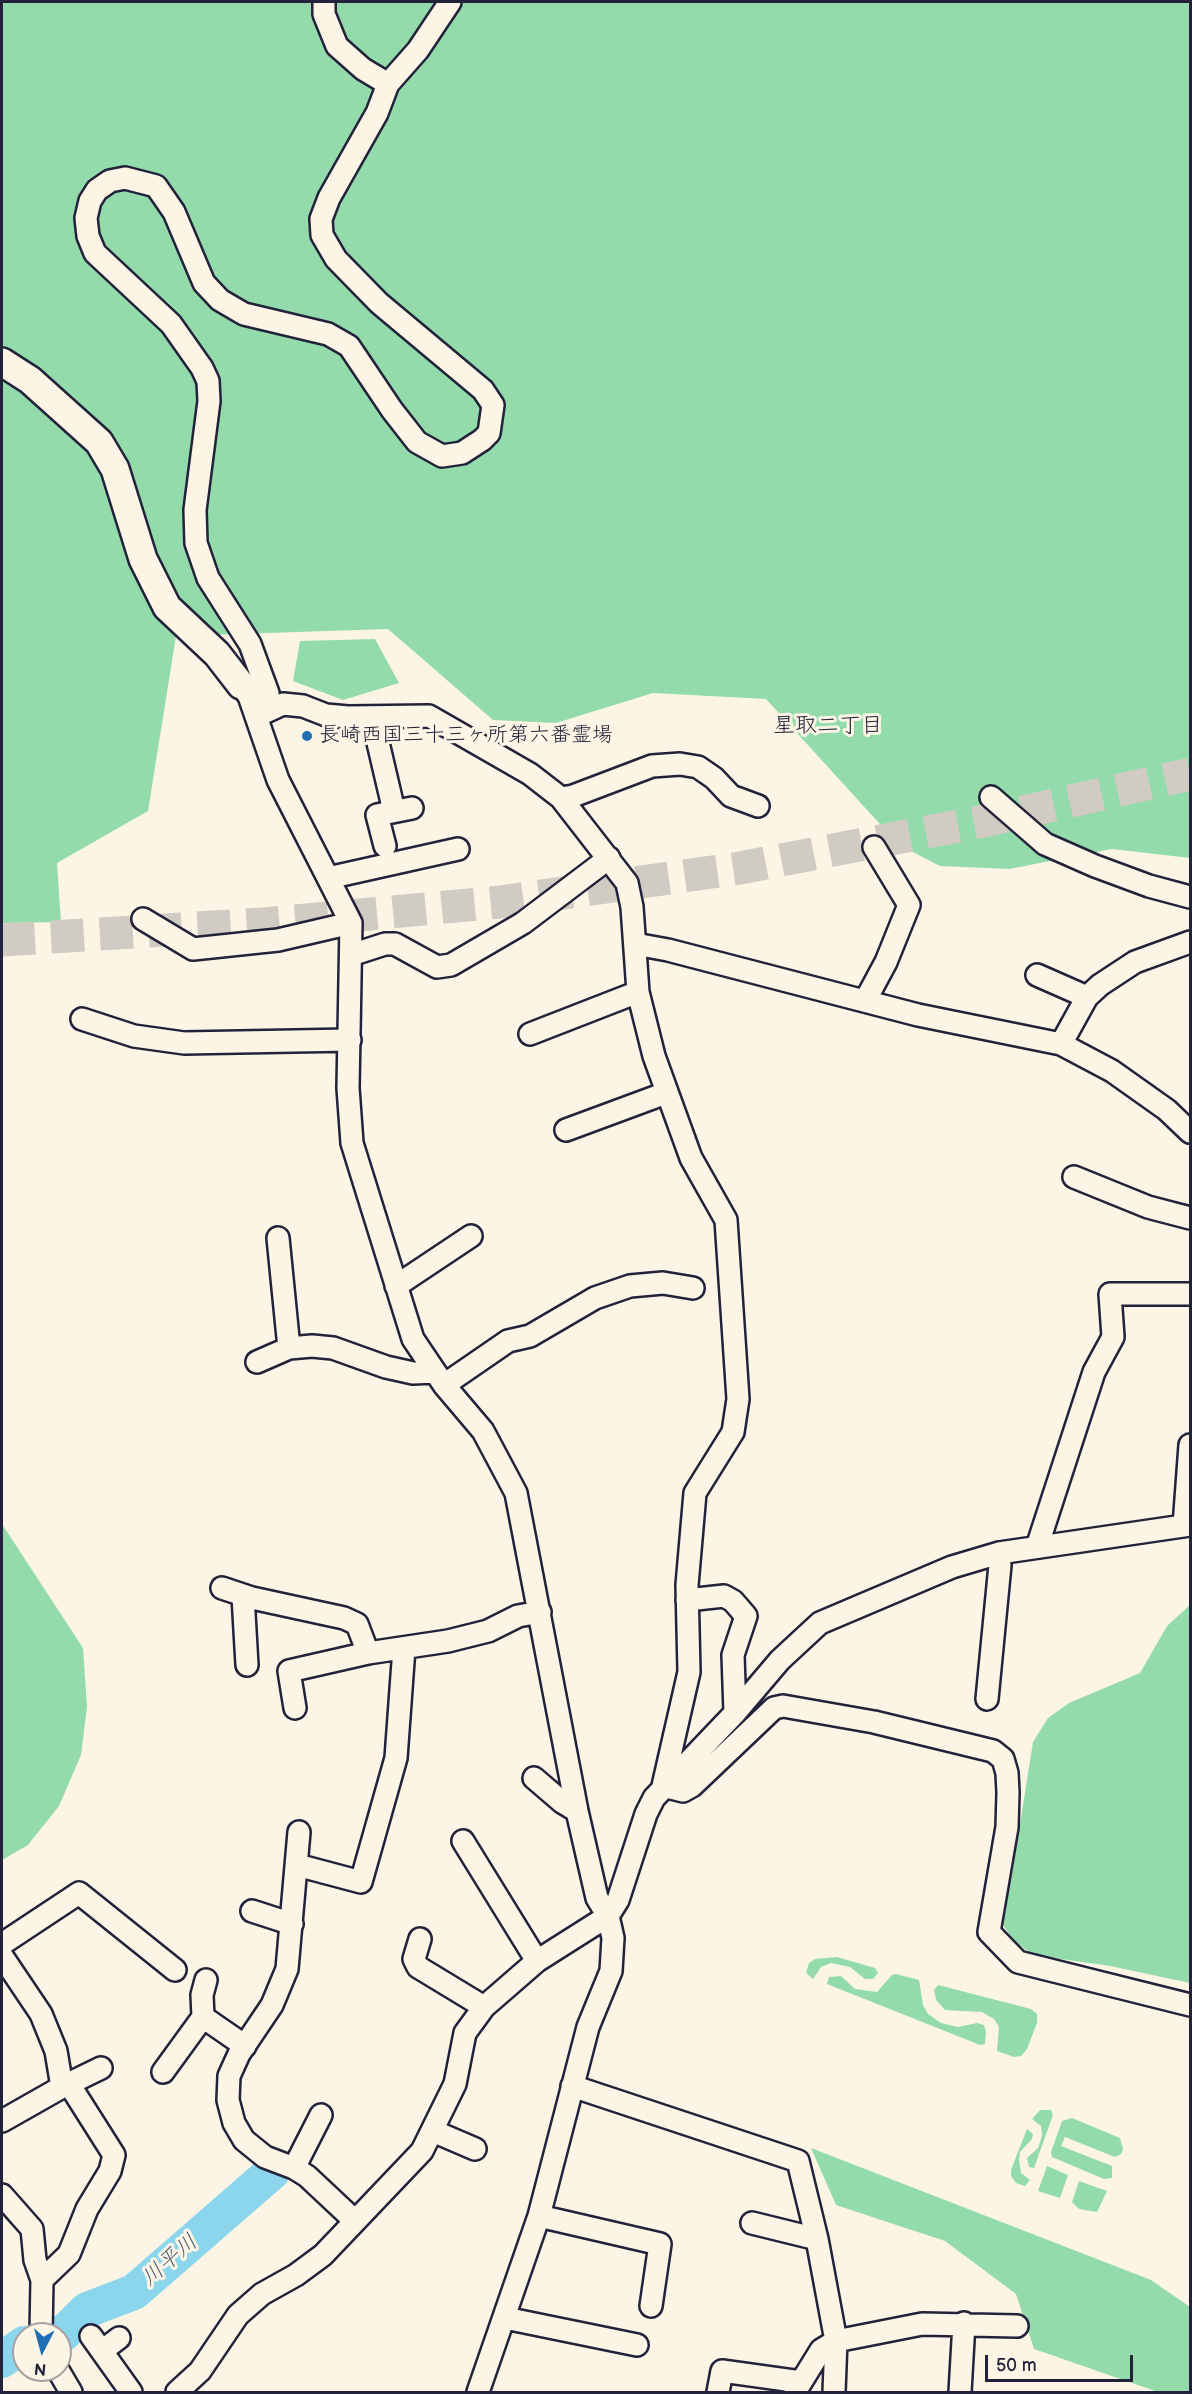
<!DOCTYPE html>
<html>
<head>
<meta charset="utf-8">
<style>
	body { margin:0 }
	#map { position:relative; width:1192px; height:2394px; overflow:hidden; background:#fcf5e5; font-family:"Balsamiq Sans",sans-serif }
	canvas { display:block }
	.frame { position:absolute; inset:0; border:3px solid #22223b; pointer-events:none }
	.north { position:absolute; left:12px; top:2322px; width:60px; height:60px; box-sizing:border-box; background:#fcf5e5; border:2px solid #a5a1a1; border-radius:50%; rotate:186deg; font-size:16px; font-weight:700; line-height:24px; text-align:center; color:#22223b }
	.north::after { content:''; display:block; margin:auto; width:21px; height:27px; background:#1f6fb2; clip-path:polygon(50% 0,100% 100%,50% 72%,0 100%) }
	.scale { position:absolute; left:985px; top:2355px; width:148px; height:27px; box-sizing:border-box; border:3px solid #22223b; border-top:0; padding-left:8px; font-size:18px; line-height:21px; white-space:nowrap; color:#22223b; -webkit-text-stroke:4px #fcf5e5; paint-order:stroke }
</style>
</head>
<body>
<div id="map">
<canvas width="1192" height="2394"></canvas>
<div class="frame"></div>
<div class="north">N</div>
<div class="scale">50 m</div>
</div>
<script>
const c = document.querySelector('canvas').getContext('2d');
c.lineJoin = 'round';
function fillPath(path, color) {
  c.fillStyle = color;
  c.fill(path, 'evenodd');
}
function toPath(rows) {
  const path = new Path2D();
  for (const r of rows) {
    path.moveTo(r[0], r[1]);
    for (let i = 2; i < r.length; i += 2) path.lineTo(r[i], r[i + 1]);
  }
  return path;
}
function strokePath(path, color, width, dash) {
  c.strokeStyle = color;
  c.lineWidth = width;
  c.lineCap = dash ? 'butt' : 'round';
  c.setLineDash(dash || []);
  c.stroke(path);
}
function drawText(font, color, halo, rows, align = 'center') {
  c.font = font + ' "Balsamiq Sans","Klee One",sans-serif';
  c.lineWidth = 6;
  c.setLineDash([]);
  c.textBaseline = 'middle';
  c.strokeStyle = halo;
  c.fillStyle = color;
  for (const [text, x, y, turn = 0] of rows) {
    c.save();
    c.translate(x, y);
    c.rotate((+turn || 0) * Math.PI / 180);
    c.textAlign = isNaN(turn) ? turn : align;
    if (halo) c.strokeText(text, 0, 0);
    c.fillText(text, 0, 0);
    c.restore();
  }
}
const green = toPath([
	[2,2,1190,2,1190,858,1112,849,1009,869,940,866,899,845,766,699,653,693,556,723,493,720,388,629,176,636,148,811,57,863,61,922,2,923],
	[375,639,399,683,343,700,293,681,300,641],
	[2,1524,83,1648,87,1707,81,1755,59,1806,28,1845,2,1860],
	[1190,1605,1190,1983,1110,1966,1033,1955,1013,1940,1000,1920,1011,1881,1033,1742,1048,1718,1069,1703,1140,1673,1167,1626],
	[837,1957,875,1968,878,1973,873,1979,865,1979,850,1967,831,1963,821,1967,813,1979,806,1973,809,1963,815,1959],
	[896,1974,919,1980,923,2005,928,2014,941,2023,958,2027,977,2023,984,2025,986,2032,985,2044,980,2045,827,1984,829,1977,841,1976,855,1989,877,1992,892,1975],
	[938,1985,1031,2009,1037,2014,1037,2023,1027,2049,1021,2056,1014,2057,997,2051,999,2027,994,2019,982,2012,945,2010,936,2000,934,1990],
	[1040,2110,1051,2110,1053,2115,1034,2168,1029,2167,1027,2158,1038,2148,1042,2136,1041,2126,1032,2119],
	[1072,2118,1120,2138,1123,2149,1121,2154,1115,2157,1065,2137,1061,2146,1112,2166,1112,2178,1104,2179,1052,2157,1051,2152,1062,2121],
	[1027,2129,1033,2134,1032,2139,1020,2152,1019,2160,1021,2173,1030,2180,1025,2186,1016,2183,1011,2176,1011,2170],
	[811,2148,1151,2280,1190,2307,1190,2392,1158,2392,1034,2349,1016,2294,945,2241,836,2205],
	[1047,2166,1068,2175,1060,2198,1038,2191],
	[1079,2181,1107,2191,1097,2212,1079,2209,1072,2202]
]);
const river = toPath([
	[58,2334,64,2333,87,2310,134,2292,272,2172],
	[2,2360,24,2344]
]);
const motorwayTunnel = toPath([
	[2,940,263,924,500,902,740,868,979,822,1190,774]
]);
const minor = toPath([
	[388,84,418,50,450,2],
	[241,685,249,696,278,780,351,923,348,1088,352,1143,413,1339,444,1385,483,1431,516,1493,577,1811,597,1898,608,1916,613,1938,611,1971,588,2027,539,2216,478,2392],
	[257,716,265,704,268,693,250,644,208,578,196,543,195,510,209,401,208,381,202,368,171,324,95,253,88,236,86,218,90,201,97,190,110,181,125,178,156,186,174,212,204,283,220,300,244,314,328,334,349,346,392,410,417,442,442,456,462,453,482,440,489,433,493,405,483,390,379,303,336,259,322,235,321,219,329,198,377,113,388,84,363,69,337,46,324,14,324,2],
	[257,716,283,704,303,706,326,715,348,717,429,716,530,774,561,798,627,883,632,907,638,992,654,1056,691,1158,726,1220,738,1399,733,1432,695,1493,687,1585,689,1672,663,1786],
	[372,717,394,811],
	[991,797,1045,844,1095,866,1149,886,1190,897],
	[561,798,573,796,652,766,680,764,698,767,714,778,731,796,758,806],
	[385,846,377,815,412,808],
	[328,878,458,849],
	[143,919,193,949,278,940,351,923],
	[635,944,668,950,918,1015,1061,1044,1112,1071,1167,1110,1190,1132],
	[351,955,385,944,395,944,437,967,451,965,523,923,609,858],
	[1037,975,1087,997],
	[865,1001,886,962,909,905,874,847],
	[82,1019,134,1036,184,1043,350,1040],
	[530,1034,638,992],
	[1061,1044,1087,997,1100,985,1135,962,1190,942],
	[566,1130,666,1093],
	[1074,1177,1148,1207,1190,1218],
	[278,1238,289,1348],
	[396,1286,471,1236],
	[257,1362,289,1348,312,1346,333,1348,386,1367,413,1373,435,1372],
	[444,1385,508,1341,530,1336,595,1298,630,1286,663,1283,693,1288],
	[1184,1526,1190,1445],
	[1037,1547,1094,1372,1113,1337,1110,1294,1190,1294],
	[222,1588,252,1598,344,1618,357,1624,368,1653],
	[243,1596,247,1665],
	[687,1600,724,1596,733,1601,746,1616,733,1655,735,1713],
	[987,1699,1000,1565,999,1553],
	[295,1708,289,1671,368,1653,448,1641,488,1631,518,1616,540,1612],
	[534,1778,562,1802,577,1811],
	[663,1786,683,1791,692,1786,774,1708,783,1706,874,1722,993,1751,1003,1759,1007,1773,1008,1793,1007,1827,989,1932,1018,1962,1190,2005],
	[299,1832,287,1969,272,2005,239,2054,229,2076,228,2100,234,2123,244,2140,265,2157,294,2168,307,2176,355,2221],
	[463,1841,537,1961],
	[297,1865,361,1882,396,1758,404,1648],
	[252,1911,292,1924],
	[420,1939,414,1959,418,1967,484,2007],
	[2,1944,79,1893,175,1970],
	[2,1956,41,2014,56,2051,62,2087],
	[206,1980,202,1995,203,2017,245,2046],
	[163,2072,203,2017],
	[572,2086,798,2161,817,2239,836,2341,834,2392],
	[2,2121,62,2087,101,2068],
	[433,2131,475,2149],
	[294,2168,321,2115],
	[2,2195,32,2229,35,2260,42,2280,41,2334],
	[539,2216,660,2244,651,2306],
	[752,2223,817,2239],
	[42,2280,69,2254,87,2209,110,2171,114,2155,69,2084],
	[505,2318,637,2345],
	[91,2336,131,2392],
	[102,2351,119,2338],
	[58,2370,71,2392],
	[177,2392,200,2371,238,2315,262,2294,296,2275,323,2255,422,2151,455,2084,465,2033,484,2007,537,1961,608,1916,618,1900,646,1814,654,1798,735,1713,780,1660,820,1623,952,1567,999,1553,1190,1525],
	[718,2392,722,2371,801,2382],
	[795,2392,821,2350,836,2341,922,2324,1017,2326],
	[960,2392,964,2323]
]);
const tertiary = toPath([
	[2,362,30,380,99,442,115,469,143,559,167,607,217,654,241,685]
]);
const markers = [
	[307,736,6,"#1f6fb2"]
];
const poiNames = [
	["長崎西国三十三ヶ所第六番霊場",319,736]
];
const neighbourhoodNames = [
	["星取二丁目",828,726]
];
const waterNames = [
	["川平川",170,2261,-41]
];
fillPath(green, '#93dbab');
strokePath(river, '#8cd6ed', 36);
strokePath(motorwayTunnel, '#d0cbc3', 33, [33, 16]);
strokePath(minor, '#22223b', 26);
strokePath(tertiary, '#22223b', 32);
strokePath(minor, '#fcf5e5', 21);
strokePath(tertiary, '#fcf5e5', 27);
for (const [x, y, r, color] of markers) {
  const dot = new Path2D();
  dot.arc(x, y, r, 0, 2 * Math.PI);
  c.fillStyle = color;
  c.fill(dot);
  strokePath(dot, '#fcf5e5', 2);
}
drawText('21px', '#22223b', '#fcf5e5', poiNames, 'left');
drawText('22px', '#22223b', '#fcf5e5', neighbourhoodNames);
drawText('italic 22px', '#425870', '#fcf5e5', waterNames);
</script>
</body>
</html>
